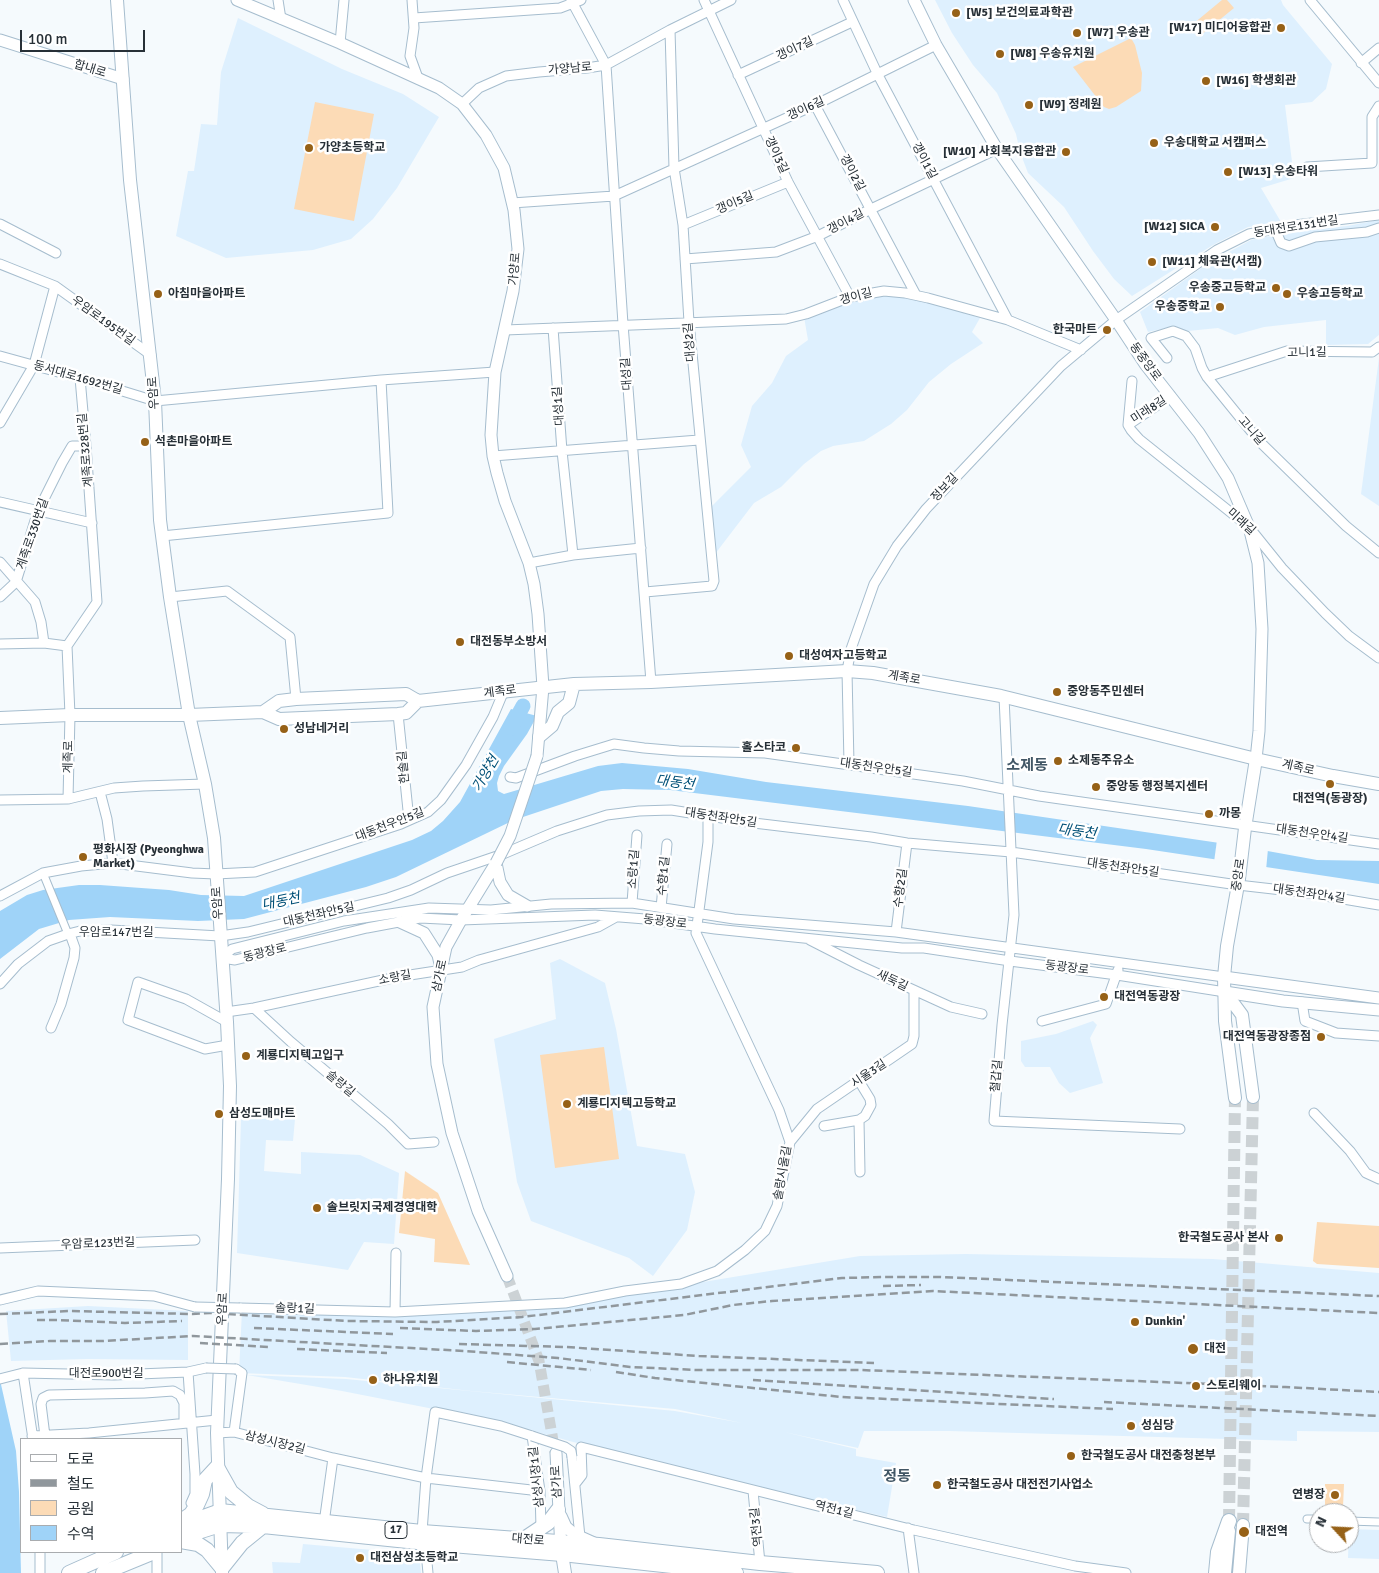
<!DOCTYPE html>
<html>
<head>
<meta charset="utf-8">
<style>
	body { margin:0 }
	#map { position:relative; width:1379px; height:1573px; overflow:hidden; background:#f5fafd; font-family:Signika,"Noto Sans KR",sans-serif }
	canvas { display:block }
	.legend { position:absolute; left:20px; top:1438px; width:162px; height:115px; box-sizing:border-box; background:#fff; border:1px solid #a9acaf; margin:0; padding:6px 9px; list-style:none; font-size:15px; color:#273037 }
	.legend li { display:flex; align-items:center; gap:10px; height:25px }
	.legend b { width:25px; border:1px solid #a9acaf }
	.north { position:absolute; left:1309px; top:1503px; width:50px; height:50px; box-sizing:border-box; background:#fff; border:1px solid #a9acaf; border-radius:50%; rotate:295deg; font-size:14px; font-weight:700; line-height:20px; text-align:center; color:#273037 }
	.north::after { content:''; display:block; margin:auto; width:18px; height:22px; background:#966117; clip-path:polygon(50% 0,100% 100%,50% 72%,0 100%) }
	.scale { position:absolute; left:20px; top:30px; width:125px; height:22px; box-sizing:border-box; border:2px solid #273037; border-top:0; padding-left:6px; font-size:15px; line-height:18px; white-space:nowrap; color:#273037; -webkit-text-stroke:4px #fff; paint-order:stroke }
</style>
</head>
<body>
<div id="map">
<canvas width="1379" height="1573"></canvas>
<ul class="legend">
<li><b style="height:6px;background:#fff"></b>도로</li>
<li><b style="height:6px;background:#90979c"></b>철도</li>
<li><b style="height:14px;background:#fcdbb6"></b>공원</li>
<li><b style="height:14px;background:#9fd3f8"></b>수역</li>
</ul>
<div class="north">N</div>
<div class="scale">100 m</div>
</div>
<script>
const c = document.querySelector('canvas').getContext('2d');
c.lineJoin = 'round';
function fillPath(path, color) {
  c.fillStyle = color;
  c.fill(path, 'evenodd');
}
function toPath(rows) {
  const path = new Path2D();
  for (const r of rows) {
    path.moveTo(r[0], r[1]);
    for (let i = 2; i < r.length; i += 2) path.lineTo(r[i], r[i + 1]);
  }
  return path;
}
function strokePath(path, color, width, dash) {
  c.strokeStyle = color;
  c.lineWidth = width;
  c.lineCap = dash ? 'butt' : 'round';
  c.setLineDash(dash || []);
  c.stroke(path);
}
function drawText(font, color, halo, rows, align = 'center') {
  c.font = font + ' Signika,"Noto Sans KR",sans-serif';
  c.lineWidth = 5;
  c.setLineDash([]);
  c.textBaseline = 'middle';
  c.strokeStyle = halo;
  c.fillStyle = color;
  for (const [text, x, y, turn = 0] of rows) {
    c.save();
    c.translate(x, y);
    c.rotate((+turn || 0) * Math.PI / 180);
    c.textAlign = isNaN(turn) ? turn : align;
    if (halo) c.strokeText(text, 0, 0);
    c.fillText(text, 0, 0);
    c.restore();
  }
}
const built = toPath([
	[935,0,1281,0,1283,5,1332,64,1326,89,1312,102,1285,105,1294,178,1261,188,1281,222,1248,227,1213,245,1132,296,1114,279,1093,251,1064,207,1028,173,1020,152,1016,134,997,93,973,65,952,33],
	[238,18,342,69,403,94,439,117,397,188,373,219,351,239,313,250,226,258,176,236,188,171,194,171,201,124,217,125,221,72],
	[1379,220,1379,335,1368,344,1326,345,1326,320,1264,327,1235,335,1218,328,1188,331,1171,327,1148,332,1140,312,1207,264,1251,240,1295,231,1347,226],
	[885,293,925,300,980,318,972,332,983,343,951,364,929,382,907,410,891,424,864,441,833,446,821,451,804,464,781,487,754,503,715,554,710,508,751,467,741,445,752,406,772,383,786,356,808,340,804,317,852,300],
	[1379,358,1379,506,1361,494],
	[560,959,605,983,616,1029,637,1146,685,1154,695,1192,687,1230,653,1276,629,1258,531,1221,517,1182,494,1039,556,1019,550,963],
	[1093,1021,1097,1025,1090,1038,1103,1083,1070,1093,1059,1083,1050,1067,1025,1067,1021,1061,1021,1041,1056,1034],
	[241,1119,295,1119,293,1141,266,1140,264,1171,301,1174,301,1152,360,1155,399,1173,394,1244,364,1242,348,1270,237,1253],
	[966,1254,1213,1259,1379,1273,1379,1432,1297,1431,1297,1441,949,1431,864,1431,858,1448,784,1432,856,1449,856,1456,896,1463,887,1517,721,1479,573,1442,505,1423,342,1391,247,1375,346,1379,675,1411,742,1423,675,1409,471,1391,345,1377,239,1373,242,1310,552,1307,860,1256],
	[88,1306,188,1311,188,1360,87,1359,11,1361,6,1311],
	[1349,1529,1379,1530,1379,1559,1348,1558],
	[303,1544,419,1554,421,1573,273,1573,272,1562,300,1563]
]);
const green = toPath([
	[1222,0,1227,0,1234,8,1201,35,1193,24],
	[1131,38,1135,45,1142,73,1141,91,1116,107,1109,109,1104,107,1073,67],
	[315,102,374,114,354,221,294,209],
	[604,1047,619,1159,555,1168,540,1055],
	[405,1171,438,1193,470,1265,434,1262,435,1239,399,1233],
	[1317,1222,1379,1226,1379,1268,1317,1264,1313,1261],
	[1325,1484,1344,1484,1343,1507,1336,1507,1336,1510,1325,1510]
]);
const water = toPath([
	[511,709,537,716,527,734,504,766,499,776,497,783,498,791,504,794,598,766,622,763,688,769,766,782,968,806,1240,846,1317,860,1379,861,1379,884,1146,849,962,826,670,790,623,789,601,791,514,820,396,877,366,887,244,919,198,921,110,917,69,920,39,929,0,959,0,911,27,895,43,890,79,885,100,885,169,890,201,895,244,896,412,840,431,831,443,821,460,802],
	[0,1380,16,1451,19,1492,21,1573,0,1573]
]);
const pier = toPath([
	[1217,840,1268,849,1266,870,1214,862]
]);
const river = toPath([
	[511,728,523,706]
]);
const tertiaryTunnel = toPath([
	[507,1276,539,1361,555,1452]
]);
const secondaryTunnel = toPath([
	[1229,1521,1235,1098],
	[1243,1525,1253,1097]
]);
const pedestrian = toPath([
	[43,873,68,934],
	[1307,1519,1319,1519],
	[1349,1521,1379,1522]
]);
const minor = toPath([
	[278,0,281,19],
	[412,0,414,28,410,56,418,78],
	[571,0,606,65,623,324,651,682],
	[704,0,788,182,850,297],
	[843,0,878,75,1008,320],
	[1310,0,1379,83],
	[414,18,560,8,581,0],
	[340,43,344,0],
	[1361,63,1379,48],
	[738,75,852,22],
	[462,104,479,88,506,76,539,72,587,68,606,65,670,30,731,0],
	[815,105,916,295],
	[1307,167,1372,163,1372,117,1379,106],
	[512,203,614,196,815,105,936,45],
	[0,224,56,253],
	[683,225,788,182],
	[1275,229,1281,243,1289,246,1315,237,1367,232,1379,228],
	[685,259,776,252,818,236,871,209,997,149],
	[0,264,55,286,151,355],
	[553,328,562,451,573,555],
	[505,330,786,319,806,314,850,297,884,291,905,293,928,298,1008,320,1081,350],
	[0,356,80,378,155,401,381,380,495,372],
	[1167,358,1151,338,1173,331,1186,336,1195,348,1202,368,1207,377,1259,441,1346,526,1379,553],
	[1207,377,1287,351,1372,352,1379,347],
	[1132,381,1128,425,1131,430,1139,439,1249,527,1282,568,1325,613,1349,636,1379,658],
	[0,423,34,365,55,286],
	[1128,425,1171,396],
	[493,456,699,440],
	[0,502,92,523],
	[162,536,388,513,381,380],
	[0,562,35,602,41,622,44,643],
	[529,563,573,555,641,548],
	[645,592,712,586,714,581,689,322,683,225,674,168,670,30],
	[0,597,16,582,38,511,62,463,72,446,86,446],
	[170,597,227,591,290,637,296,699],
	[0,644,44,643,67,646],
	[1004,697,1014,915,1002,1025,994,1121,1180,1129],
	[398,714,409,820],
	[849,764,847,671,851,649,874,584,897,546,926,509,1061,366,1116,320,1217,250,1249,234,1295,225,1379,215],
	[510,777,516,778,575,756,614,744,644,748,679,751,765,753,963,781,1039,796,1379,844],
	[100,792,107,819,113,863],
	[68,799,70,715,67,646,97,602,86,446,80,378],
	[0,800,68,799,114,788,143,786,205,784],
	[0,896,43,873,81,866,113,863,192,873,216,874,255,872,401,824,428,812,441,800,466,765,493,717,503,693],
	[632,903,637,835],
	[661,908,667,844],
	[896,932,907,843],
	[810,940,859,965,951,1007,982,1014],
	[222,958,232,949,344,921,429,908,491,910,551,904,632,903,734,919,896,932,1224,977],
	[222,958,235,960,367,928,420,918,461,920,595,915,645,919,715,929,902,948,924,948,1010,961,1117,975,1225,992],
	[0,984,18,964,48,941,68,934,80,931,111,930,220,936,248,932,388,898,411,890,447,873,503,854,557,831,607,815,639,811,671,810,754,823,871,837,907,843,1011,852,1238,885,1308,893,1379,905],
	[1302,1002,1305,1021,1336,1033,1379,1036],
	[254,1008,291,1042,388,1124,408,1144,434,1142],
	[226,1012,254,1008,397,977,462,967,479,960,598,927,616,917],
	[1042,1021,1106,1004,1118,970],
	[227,1022,186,999,138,982,128,1020,205,1049,228,1045],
	[51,1028,61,1004,74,958,75,948,70,934],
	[1314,1113,1350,1151,1366,1173,1379,1179],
	[859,1120,860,1172],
	[824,1126,859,1120,865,1116,871,1105,870,1099,859,1081],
	[790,1142,817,1109,912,1044,914,1036,914,991],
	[0,1248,195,1240],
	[0,1300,38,1291,154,1296,195,1307],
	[240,1308,395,1312,565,1303,625,1291,681,1284,717,1271,745,1250,765,1231,777,1206,790,1142,779,1110,696,933,708,842,708,816],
	[395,1312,396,1253],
	[188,1372,195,1474,195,1494,191,1503],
	[23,1373,33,1439],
	[0,1379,23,1373,114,1375,188,1372,206,1368],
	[234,1432,242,1373,236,1369],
	[217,1433,234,1432,333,1458],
	[32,1436,89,1433,217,1420],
	[45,1436,41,1404,43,1398,49,1395,145,1393,173,1391,180,1395,184,1403,184,1423],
	[572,1457,580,1537],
	[575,1484,582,1475,581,1447,914,1530,1075,1566,1126,1573],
	[753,1491,760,1563],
	[324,1523,333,1458,426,1478,540,1491],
	[908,1528,914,1573],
	[422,1532,426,1478,435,1412,501,1426,532,1436,540,1491,541,1528],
	[427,1543,426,1552,428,1573],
	[40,1552,40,1573],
	[157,1573,157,1552]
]);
const tertiary = toPath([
	[237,0,340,43,439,88,462,104,486,135,504,168,514,210,518,249,513,291,495,372,491,435,493,456,497,473,505,501,529,563,534,584,538,614,543,687,537,756],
	[914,0,936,45,997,149,1116,320,1145,364,1199,433,1228,478,1249,527,1258,563,1262,629,1259,731,1256,759],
	[0,40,123,79],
	[496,863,461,920,446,947,433,1007,437,1064,452,1133,478,1211,507,1276],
	[496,863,500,882,508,895,527,906],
	[400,922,424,933,438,955,441,968],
	[1224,977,1379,998],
	[1225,992,1283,1001,1379,1010],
	[556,1453,561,1549],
	[561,1516,566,1527,574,1534,594,1543]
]);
const secondary = toPath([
	[117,0,130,180,155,401,160,520,170,597,189,715,205,784,214,838,227,1022,230,1086,228,1179,217,1433,222,1573],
	[263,712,279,701,296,699,406,694,418,701,574,684,651,682,847,671,873,673,1001,696,1256,759,1333,776,1379,784],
	[0,718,70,715,189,715,263,712,279,719,398,714,406,713,418,701],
	[539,737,552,726,558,712,569,703,574,684],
	[1225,992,1242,1015,1253,1097],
	[1235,1098,1225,1021,1224,977,1227,946,1239,879,1245,828,1256,759],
	[562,1554,565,1573],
	[1225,1573,1229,1531],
	[1239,1573,1243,1525]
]);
const primary = toPath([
	[181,1521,191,1514,197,1505,202,1494,205,1480,217,1467,231,1492,248,1506,263,1514],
	[181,1525,220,1511,422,1532,599,1545,760,1563,877,1573],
	[524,1539,548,1523,558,1510],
	[181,1540,198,1532,220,1525,263,1526,427,1543,562,1554,736,1573],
	[181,1541,198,1544,207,1550,222,1568,242,1543,263,1526],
	[69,1573,116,1552],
	[103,1573,154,1552],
	[1216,1573,1218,1552,1229,1521]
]);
const rail = toPath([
	[883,1286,921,1285],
	[0,1314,70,1311,192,1314,210,1313,347,1321,437,1322,522,1317,842,1278,883,1277,940,1277,1379,1296],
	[37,1320,58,1320,125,1323,182,1321],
	[254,1328,393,1334],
	[400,1328,476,1331,535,1329,684,1315,733,1305,772,1301,933,1291,1379,1313],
	[200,1343,270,1347],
	[0,1344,50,1341,103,1341,193,1336,464,1351,558,1358,630,1367,697,1370,861,1370,1285,1387,1379,1392],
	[459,1344,566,1347,699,1356,874,1363],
	[297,1349,387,1353],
	[507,1362,591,1370],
	[616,1372,655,1378,842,1397,1113,1409],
	[753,1380,1054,1399],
	[1104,1402,1379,1416]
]);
const minorBridge = toPath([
	[195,1307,240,1308],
	[206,1368,236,1369],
	[532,1436,565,1447,571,1451,572,1457]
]);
const tertiaryBridge = toPath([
	[496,863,510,836,537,756]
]);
const markers = [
	[956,13,5,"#966117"],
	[1281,28,5,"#966117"],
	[1077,33,5,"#966117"],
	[1000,54,5,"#966117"],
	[1206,81,5,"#966117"],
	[1029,105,5,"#966117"],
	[1154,143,5,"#966117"],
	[309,148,5,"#966117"],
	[1066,152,5,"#966117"],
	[1228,172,5,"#966117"],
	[1215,227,5,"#966117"],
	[1152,262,5,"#966117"],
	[1276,288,5,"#966117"],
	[158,294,5,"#966117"],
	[1287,294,5,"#966117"],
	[1220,307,5,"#966117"],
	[1107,330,5,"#966117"],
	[145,442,5,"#966117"],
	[460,642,5,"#966117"],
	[789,656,5,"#966117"],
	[1057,692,5,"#966117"],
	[284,729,5,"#966117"],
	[796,748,5,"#966117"],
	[1058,761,5,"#966117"],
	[1330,784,5,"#966117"],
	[1096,787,5,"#966117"],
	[1209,814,5,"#966117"],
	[83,857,5,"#966117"],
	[1104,997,5,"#966117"],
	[1321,1037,5,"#966117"],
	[246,1056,5,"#966117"],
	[567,1104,5,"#966117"],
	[219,1114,5,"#966117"],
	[317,1208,5,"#966117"],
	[1279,1238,5,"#966117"],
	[1135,1322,5,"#966117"],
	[1193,1349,6,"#966117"],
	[373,1380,5,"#966117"],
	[1196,1386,5,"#966117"],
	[1131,1426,5,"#966117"],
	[1071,1456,5,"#966117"],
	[937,1485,5,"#966117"],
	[1335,1495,5,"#966117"],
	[1244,1532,6,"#966117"],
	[360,1558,5,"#966117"]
];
const shields = [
	[396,1530,22]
];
const shieldNames = [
	["17",396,1530]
];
const poiNames = [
	["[W5] 보건의료과학관",966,13],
	["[W17] 미디어융합관",1271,28,"right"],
	["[W7] 우송관",1087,33],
	["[W8] 우송유치원",1010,54],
	["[W16] 학생회관",1216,81],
	["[W9] 정례원",1039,105],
	["우송대학교 서캠퍼스",1164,143],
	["가양초등학교",319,148],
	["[W10] 사회복지융합관",1056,152,"right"],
	["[W13] 우송타워",1238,172],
	["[W12] SICA",1205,227,"right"],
	["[W11] 체육관(서캠)",1162,262],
	["우송중고등학교",1266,288,"right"],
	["아침마을아파트",168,294],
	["우송고등학교",1297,294],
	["우송중학교",1210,307,"right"],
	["한국마트",1097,330,"right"],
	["석촌마을아파트",155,442],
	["대전동부소방서",470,642],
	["대성여자고등학교",799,656],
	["중앙동주민센터",1067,692],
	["성남네거리",294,729],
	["홀스타코",786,748,"right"],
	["소제동주유소",1068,761],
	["중앙동 행정복지센터",1106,787],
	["대전역(동광장)",1330,799,"center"],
	["까몽",1219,814],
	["평화시장 (Pyeonghwa",93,850],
	["Market)",93,864],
	["대전역동광장",1114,997],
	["대전역동광장종점",1311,1037,"right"],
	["계룡디지텍고입구",256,1056],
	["계룡디지텍고등학교",577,1104],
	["삼성도매마트",229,1114],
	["솔브릿지국제경영대학",327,1208],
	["한국철도공사 본사",1269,1238,"right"],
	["Dunkin'",1145,1322],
	["대전",1204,1349],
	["하나유치원",383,1380],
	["스토리웨이",1206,1386],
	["성심당",1141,1426],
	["한국철도공사 대전충청본부",1081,1456],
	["한국철도공사 대전전기사업소",947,1485],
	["연병장",1325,1495,"right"],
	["대전역",1255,1532],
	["대전삼성초등학교",370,1558]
];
const streetNames = [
	["갱이7길",795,49,-25],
	["합내로",90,69,17],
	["가양남로",570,69,-5],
	["갱이6길",806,109,-24],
	["갱이3길",776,155,65],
	["갱이1길",924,161,62],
	["갱이2길",852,173,62],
	["갱이5길",735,203,-23],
	["갱이4길",846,222,-28],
	["동대전로131번길",1296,227,-9],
	["가양로",515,269,-85],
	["갱이길",856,297,-15],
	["우암로195번길",103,321,36],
	["대성2길",690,342,-95],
	["고니1길",1307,353,-1],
	["동중앙로",1145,362,54],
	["대성길",627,374,-94],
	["동서대로1692번길",78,378,16],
	["우암로",154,393,-94],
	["대성1길",559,406,-94],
	["미래8길",1149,410,-33],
	["고니길",1251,431,49],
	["계족로328번길",86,450,-95],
	["정보길",945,488,-47],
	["미래길",1241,522,42],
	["계족로330번길",33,534,-71],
	["계족로",904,678,10],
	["계족로",500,692,-7],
	["계족로",69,757,-89],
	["한솔길",404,767,-96],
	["대동천우안5길",876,768,8],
	["계족로",1298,768,13],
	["대동천좌안5길",721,818,9],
	["대동천우안5길",390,825,-21],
	["대동천우안4길",1312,834,8],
	["대동천좌안5길",1123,868,8],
	["소랑1길",634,869,-86],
	["중앙로",1239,875,-82],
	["수향1길",664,876,-85],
	["수향2길",901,888,-83],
	["대동천좌안4길",1309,894,8],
	["우암로",218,903,-94],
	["대동천좌안5길",319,915,-13],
	["동광장로",665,922,7],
	["우암로147번길",116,933],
	["동광장로",265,953,-14],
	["동광장로",1067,968,7],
	["삼가로",440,976,-78],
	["소랑길",395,978,-11],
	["새둑길",892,981,25],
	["시울3길",869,1074,-34],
	["철갑길",997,1076,-85],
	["솔랑길",340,1084,40],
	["솔랑시울길",783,1173,-80],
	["우암로123번길",98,1244,-2],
	["우암로",223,1309,-87],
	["솔랑1길",295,1309,2],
	["대전로900번길",106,1374],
	["삼성시장2길",275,1443,14],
	["삼성시장1길",537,1477,-96],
	["삼가로",557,1482,-93],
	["역전1길",834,1510,14],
	["역전3길",757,1527,-96],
	["대전로",528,1540,5]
];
const waterNames = [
	["가양천",486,774,-60],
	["대동천",675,783,7],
	["대동천",1077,832,8],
	["대동천",281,902,-12]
];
const quarterNames = [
	["소제동",1027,766],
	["정동",897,1477]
];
fillPath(built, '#def0fe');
fillPath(green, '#fcdbb6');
fillPath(water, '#9fd3f8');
fillPath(pier, '#f5fafd');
strokePath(river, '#9fd3f8', 15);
strokePath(tertiaryTunnel, '#ccd2d5', 11, [11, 5.5]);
strokePath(secondaryTunnel, '#ccd2d5', 12, [12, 6]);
strokePath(pedestrian, '#a6bdce', 9);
strokePath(minor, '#a6bdce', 11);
strokePath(tertiary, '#a6bdce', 13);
strokePath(secondary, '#a6bdce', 14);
strokePath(primary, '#a6bdce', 16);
strokePath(pedestrian, '#fff', 7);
strokePath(minor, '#fff', 9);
strokePath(tertiary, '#fff', 11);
strokePath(secondary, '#fff', 12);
strokePath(primary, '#fff', 14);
strokePath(rail, '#90979c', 2.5, [8, 4]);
strokePath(minorBridge, '#a6bdce', 11, []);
strokePath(tertiaryBridge, '#a6bdce', 13, []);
strokePath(minorBridge, '#fff', 9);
strokePath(tertiaryBridge, '#fff', 11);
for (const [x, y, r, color] of markers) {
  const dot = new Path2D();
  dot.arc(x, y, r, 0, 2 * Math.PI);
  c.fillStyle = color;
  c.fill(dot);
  strokePath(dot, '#fff', 2);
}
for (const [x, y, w] of shields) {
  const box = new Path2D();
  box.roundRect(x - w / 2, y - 8.5, w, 17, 4);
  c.fillStyle = '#fff';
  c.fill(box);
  strokePath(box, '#273037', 1);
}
drawText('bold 11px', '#273037', null, shieldNames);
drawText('bold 12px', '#273037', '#fff', poiNames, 'left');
drawText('12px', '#273037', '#fff', streetNames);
drawText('italic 14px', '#005077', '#fff', waterNames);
drawText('bold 15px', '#425766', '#fff', quarterNames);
</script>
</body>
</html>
